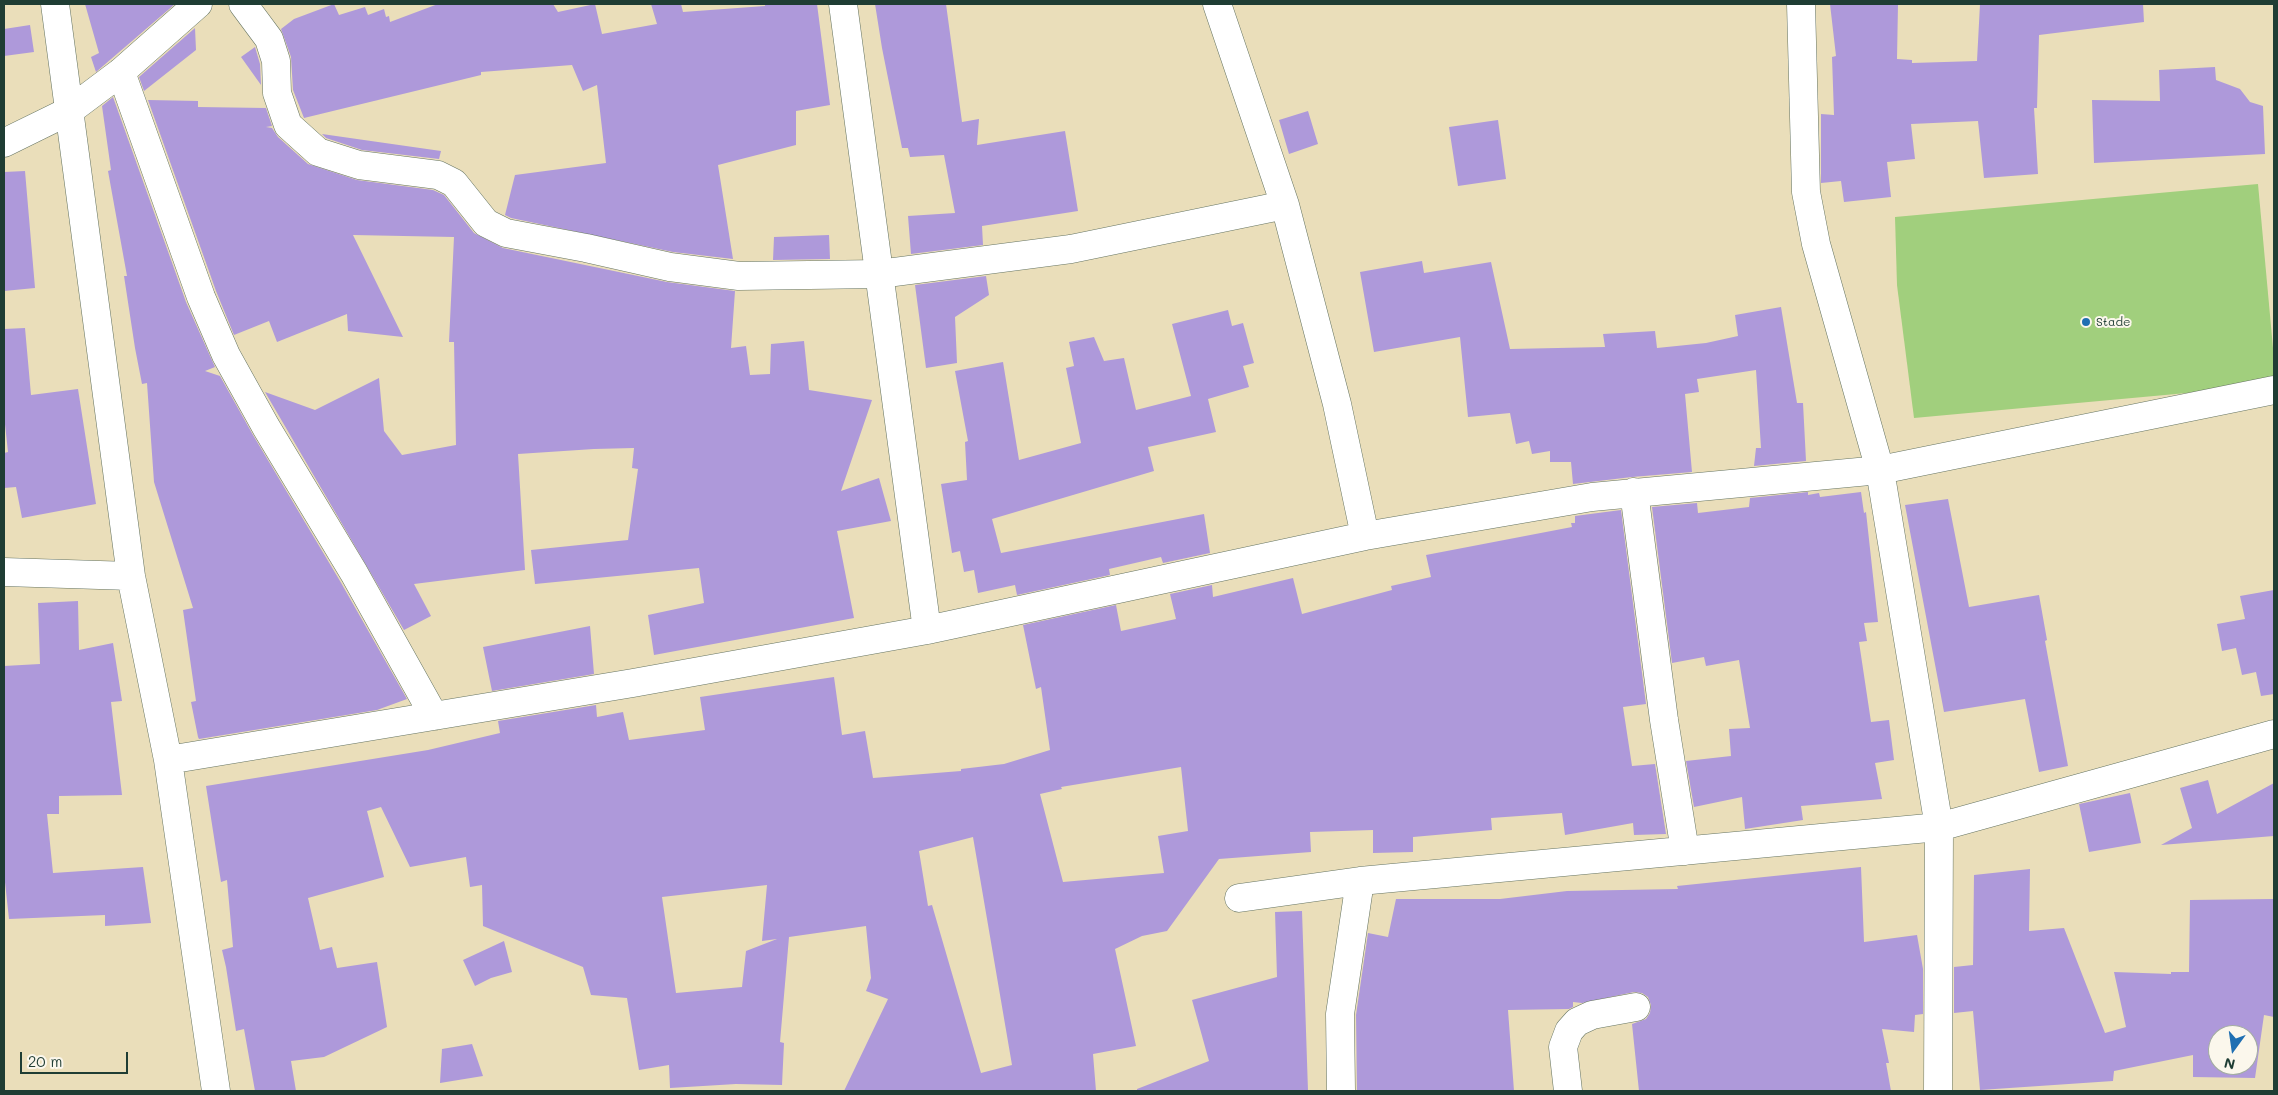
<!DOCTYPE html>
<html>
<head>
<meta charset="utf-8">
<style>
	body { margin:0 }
	#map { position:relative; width:2278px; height:1095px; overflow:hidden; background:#eadeba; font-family:Mali,sans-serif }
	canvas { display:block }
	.frame { position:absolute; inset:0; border:5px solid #1f3d34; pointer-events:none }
	.north { position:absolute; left:2208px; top:1025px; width:50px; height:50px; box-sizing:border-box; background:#fbf7ec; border:1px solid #a3ada2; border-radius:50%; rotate:194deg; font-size:14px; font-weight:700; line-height:20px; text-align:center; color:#1f3d34 }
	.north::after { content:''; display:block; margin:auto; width:18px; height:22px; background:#1f6fb2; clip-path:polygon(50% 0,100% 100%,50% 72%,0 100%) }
	.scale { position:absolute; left:20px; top:1052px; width:108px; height:22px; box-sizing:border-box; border:2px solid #1f3d34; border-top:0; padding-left:6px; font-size:15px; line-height:18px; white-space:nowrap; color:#1f3d34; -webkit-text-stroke:4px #fbf7ec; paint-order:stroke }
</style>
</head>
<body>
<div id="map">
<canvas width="2278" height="1095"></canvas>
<div class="frame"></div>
<div class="north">N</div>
<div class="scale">20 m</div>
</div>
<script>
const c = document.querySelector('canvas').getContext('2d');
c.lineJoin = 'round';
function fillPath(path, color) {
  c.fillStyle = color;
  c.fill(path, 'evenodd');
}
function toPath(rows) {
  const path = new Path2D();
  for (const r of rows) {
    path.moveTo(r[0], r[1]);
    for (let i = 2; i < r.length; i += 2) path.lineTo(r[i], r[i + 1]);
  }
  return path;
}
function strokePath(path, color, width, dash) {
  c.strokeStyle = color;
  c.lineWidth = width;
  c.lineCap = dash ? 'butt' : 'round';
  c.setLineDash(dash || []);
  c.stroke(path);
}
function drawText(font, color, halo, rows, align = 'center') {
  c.font = font + ' Mali,sans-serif';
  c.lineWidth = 4;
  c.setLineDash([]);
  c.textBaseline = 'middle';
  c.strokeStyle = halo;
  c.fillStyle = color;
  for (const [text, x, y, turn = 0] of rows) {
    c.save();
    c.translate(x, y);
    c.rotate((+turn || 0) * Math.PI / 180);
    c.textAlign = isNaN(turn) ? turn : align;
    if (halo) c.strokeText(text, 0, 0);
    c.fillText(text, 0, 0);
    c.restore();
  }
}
const green = toPath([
	[2258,184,2274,359,2274,385,1914,418,1897,285,1895,217]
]);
const building = toPath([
	[85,4,175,4,96,72,91,57,99,53],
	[334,4,339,15,365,7,368,15,384,9,386,17,389,16,390,22,438,4,553,4,558,12,595,4,602,34,657,24,651,4,681,4,683,12,765,6,765,4,817,4,830,105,796,111,796,145,718,165,733,259,673,252,511,218,505,215,515,175,606,163,597,85,583,91,572,65,481,72,481,75,304,118,293,90,291,57,281,29,294,19],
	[875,4,946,4,962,122,979,119,977,145,1065,131,1078,211,982,226,983,245,911,254,908,216,955,213,944,155,910,157,908,148,902,148,882,48],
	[1830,4,1898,4,1897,59,1912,60,1912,63,1977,61,1980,4,2143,4,2144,22,2039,35,2037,108,2034,108,2038,174,1984,178,1978,121,1911,124,1915,159,1887,162,1891,197,1844,202,1841,181,1821,183,1821,114,1834,115,1832,57,1836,56],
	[30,25,34,52,4,56,4,29],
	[195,28,196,50,144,91,139,77],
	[255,47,260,64,261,85,241,57],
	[2215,67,2216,80,2240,89,2250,102,2263,106,2265,154,2094,163,2092,100,2160,101,2159,70],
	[113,97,186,302,215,367,205,371,220,376,253,435,340,581,407,699,377,710,199,739,198,737,191,702,196,701,183,610,193,608,154,482,147,383,142,384,135,348,124,276,127,276,108,171,111,170,102,106],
	[148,100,198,101,198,107,266,108,272,126,266,127,272,128,278,137,308,164,357,180,433,190,444,195,474,233,503,248,667,282,735,291,731,348,746,346,750,375,770,374,771,344,804,341,809,390,872,400,841,491,879,478,891,521,837,531,854,618,654,655,648,615,704,603,699,568,535,584,531,550,628,540,638,469,632,468,634,448,594,449,518,454,525,570,414,584,431,616,404,630,265,392,315,410,379,378,384,431,402,455,456,445,454,342,449,342,454,237,353,235,403,337,348,331,347,314,277,342,269,321,234,335,216,291],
	[1308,111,1318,144,1289,154,1279,120],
	[1498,120,1506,179,1458,186,1449,127],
	[322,134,441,151,439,159,362,150,326,138],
	[25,171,35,288,4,291,4,172],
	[829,235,830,259,773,260,774,237],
	[1422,261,1424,273,1491,262,1510,349,1605,347,1603,334,1655,331,1657,348,1706,343,1738,336,1735,315,1781,307,1797,403,1803,403,1806,461,1754,466,1756,448,1761,448,1756,370,1697,379,1699,392,1685,394,1692,472,1632,477,1573,484,1571,462,1550,462,1550,451,1532,454,1529,441,1516,444,1510,413,1468,417,1460,337,1374,352,1360,272],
	[986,276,989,295,955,317,957,363,926,368,915,285],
	[1228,310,1232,326,1243,323,1254,363,1243,366,1249,387,1208,399,1216,432,1148,447,1154,471,992,519,1001,553,1204,514,1210,553,1163,563,1161,557,1109,569,1110,575,1017,595,1015,585,978,593,974,570,964,572,960,551,952,553,941,484,967,480,965,442,968,441,955,371,1003,362,1019,460,1081,443,1066,368,1074,366,1069,342,1094,337,1104,361,1124,358,1136,410,1191,396,1172,324],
	[25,328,31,395,78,389,96,504,22,518,16,487,4,488,4,453,8,452,4,415,4,329],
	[1808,492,1808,495,1819,493,1820,497,1861,492,1864,513,1866,512,1878,622,1864,623,1867,641,1859,642,1871,722,1889,720,1894,760,1875,763,1882,799,1801,806,1803,820,1745,829,1742,797,1694,807,1686,761,1731,756,1729,729,1750,728,1739,660,1706,666,1704,657,1672,663,1652,507,1697,503,1698,513,1749,507,1750,498],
	[1948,499,1969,607,2039,595,2047,640,2045,641,2068,766,2039,772,2025,699,1944,712,1905,505],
	[1621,510,1646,704,1623,707,1632,766,1655,764,1666,834,1634,835,1633,823,1565,835,1562,813,1491,818,1492,830,1413,837,1413,852,1373,853,1373,830,1310,832,1311,852,1219,859,1167,931,1142,936,1115,949,1136,1046,1093,1054,1096,1091,844,1091,888,999,866,991,871,978,866,926,789,937,780,1042,784,1043,782,1085,736,1084,670,1088,669,1065,639,1070,627,998,591,995,583,967,483,926,482,885,470,887,466,857,410,867,381,807,367,811,384,877,308,898,320,950,332,947,337,968,377,962,387,1027,324,1057,291,1061,296,1091,255,1091,244,1029,236,1031,226,967,222,950,233,947,227,880,221,882,206,786,428,750,500,733,498,721,596,705,597,717,623,712,629,740,705,730,700,697,834,677,842,735,865,731,873,778,961,771,961,769,1004,764,1050,750,1041,687,1036,689,1023,625,1116,605,1121,631,1176,619,1170,594,1212,585,1213,597,1293,578,1302,614,1392,590,1391,586,1431,577,1426,555,1572,527,1571,523,1575,523,1575,516],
	[1181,767,1188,831,1158,836,1164,873,1063,882,1040,794,1062,789,1061,787],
	[973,837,1012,1065,981,1073,932,905,928,906,919,851],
	[767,885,762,941,777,939,746,951,742,987,676,993,662,897],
	[2274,590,2274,694,2261,696,2256,672,2242,675,2236,648,2222,651,2217,624,2245,619,2240,596],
	[78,601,79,650,113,643,122,701,111,702,122,795,59,796,59,814,47,814,53,873,143,867,151,923,105,926,105,915,9,919,4,873,4,666,40,664,38,603],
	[590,626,594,674,492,691,483,647],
	[2208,780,2217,814,2274,783,2274,836,2161,845,2192,828,2180,788],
	[2130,793,2141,843,2089,852,2079,804],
	[1861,867,1864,942,1917,935,1923,969,1923,1014,1915,1015,1914,1032,1882,1029,1889,1063,1886,1063,1891,1091,1639,1091,1632,1024,1646,1019,1650,1013,1651,1005,1648,997,1642,993,1634,992,1582,1003,1573,1002,1573,1007,1569,1009,1508,1010,1514,1091,1357,1091,1356,1015,1368,933,1388,937,1396,899,1500,899,1567,891,1678,889,1677,886],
	[2030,869,2029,931,2064,928,2105,1033,2126,1027,2114,972,2171,974,2171,972,2189,972,2190,900,2274,899,2274,1017,2264,1015,2255,1078,2193,1077,2193,1055,2114,1071,2113,1081,1980,1090,1973,1011,1954,1013,1954,967,1973,965,1974,875],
	[2218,1035,2248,1035,2248,1065,2218,1065],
	[1302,911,1308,1091,1137,1091,1137,1089,1209,1061,1192,1000,1277,977,1275,912],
	[504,941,512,972,491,978,475,986,463,960],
	[472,1044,483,1076,440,1083,442,1049]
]);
const minor = toPath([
	[55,4,131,576,168,760,216,1091],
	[243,4,269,39,276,61,277,93,288,125,318,152,359,165,438,175,454,183,486,223,506,233,586,248,670,267,739,276,879,274,1071,249,1285,205],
	[843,4,927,630],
	[1217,4,1285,205,1337,404,1365,536],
	[1801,4,1806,192,1816,244,1880,470,1939,827,1938,1091],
	[121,72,201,297,226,355,266,427,354,573,434,716],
	[4,143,69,111,121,72,198,4],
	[1634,492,1664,720,1685,851],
	[4,572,131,576],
	[168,760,633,683,927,630,1365,536,1592,497,1880,470,2274,390],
	[1239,898,1360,881,1939,827,2274,734],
	[1341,1091,1340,1014,1360,881],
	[1568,1091,1563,1047,1569,1031,1577,1022,1592,1015,1636,1007]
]);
const markers = [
	[2086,322,5,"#1f6fb2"]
];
const poiNames = [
	["Stade",2096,322]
];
fillPath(green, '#a1cf7d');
fillPath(building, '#ae99da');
strokePath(minor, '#667563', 29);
strokePath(minor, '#fff', 28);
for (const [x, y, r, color] of markers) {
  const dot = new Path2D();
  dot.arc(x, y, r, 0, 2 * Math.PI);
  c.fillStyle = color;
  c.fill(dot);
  strokePath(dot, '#fbf7ec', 2);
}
drawText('12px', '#1f3d34', '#fbf7ec', poiNames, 'left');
</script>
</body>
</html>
